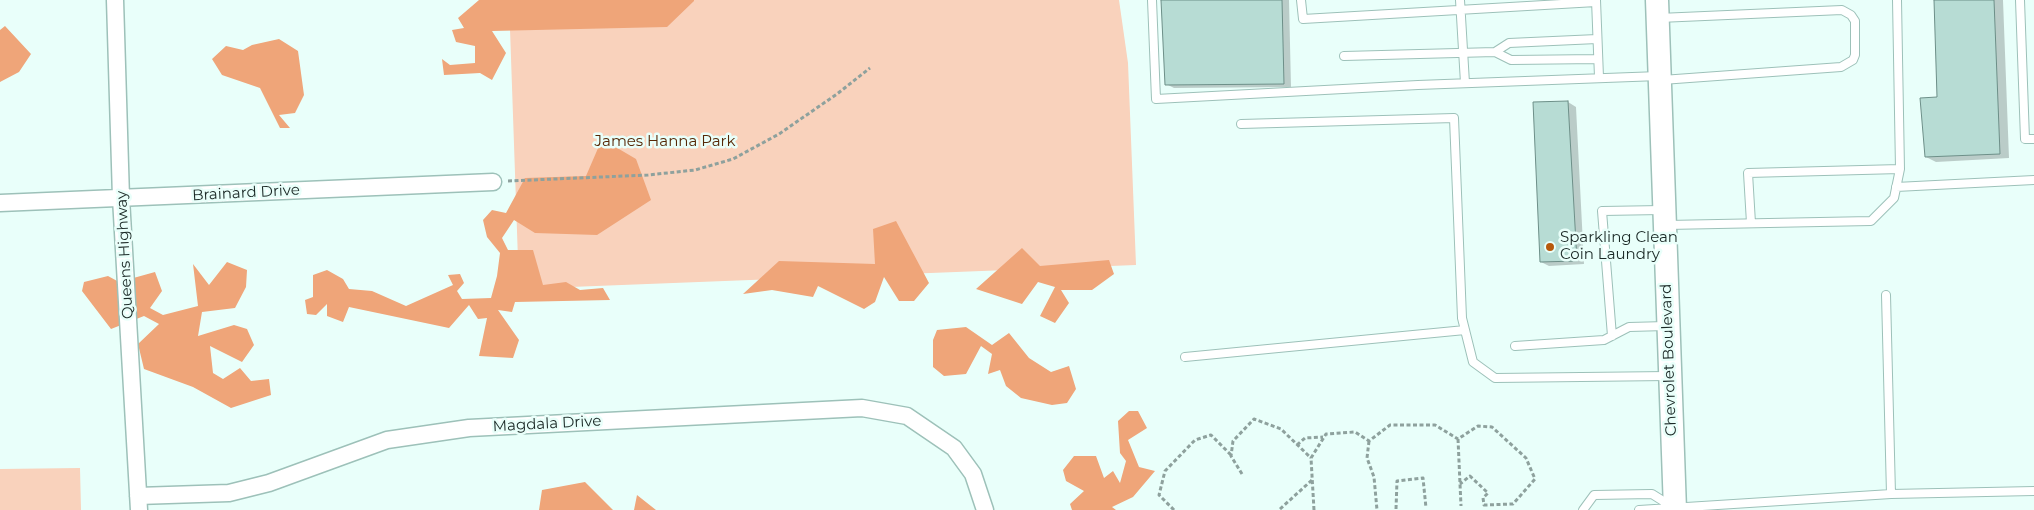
<!DOCTYPE html>
<html>
<head>
<meta charset="utf-8">
<style>
	body { margin:0 }
	canvas { display:block; background:#e9fffa }
</style>
</head>
<body>
<canvas width="2034" height="510"></canvas>
<script>
const c = document.querySelector('canvas').getContext('2d');
c.lineJoin = 'round';
function fillPath(path, color) {
  c.fillStyle = color;
  c.fill(path, 'evenodd');
}
function toPath(rows) {
  const path = new Path2D();
  for (const r of rows) {
    path.moveTo(r[0], r[1]);
    for (let i = 2; i < r.length; i += 2) path.lineTo(r[i], r[i + 1]);
  }
  return path;
}
function strokePath(path, color, width, dash) {
  c.strokeStyle = color;
  c.lineWidth = width;
  c.lineCap = dash ? 'butt' : 'round';
  c.setLineDash(dash || []);
  c.stroke(path);
}
function drawText(font, color, halo, rows, align = 'center') {
  c.font = font + ' Montserrat,sans-serif';
  c.lineWidth = 5;
  c.setLineDash([]);
  c.textBaseline = 'middle';
  c.strokeStyle = halo;
  c.fillStyle = color;
  for (const [text, x, y, turn = 0] of rows) {
    c.save();
    c.translate(x, y);
    c.rotate((+turn || 0) * Math.PI / 180);
    c.textAlign = isNaN(turn) ? turn : align;
    if (halo) c.strokeText(text, 0, 0);
    c.fillText(text, 0, 0);
    c.restore();
  }
}
const green = toPath([
	[509,0,1119,0,1128,63,1136,265,519,289],
	[80,468,81,510,0,510,0,469]
]);
const forest = toPath([
	[479,0,694,0,694,1,667,27,492,31,506,53,492,80,480,73,444,75,442,59,450,65,475,63,475,46,456,42,452,30,464,28,458,18],
	[5,26,31,54,19,72,0,82,0,30],
	[279,39,298,51,304,95,295,113,279,115,290,128,280,128,260,88,222,75,212,59,226,46,243,50,252,45],
	[602,139,636,159,651,200,597,235,535,233,514,220,502,238,508,250,533,250,543,285,566,282,580,290,603,288,610,300,515,302,512,312,498,310,519,340,513,358,479,356,487,318,478,319,469,305,449,328,349,307,343,322,327,316,327,304,316,315,307,314,305,300,313,297,313,275,327,270,343,279,349,289,372,291,406,306,453,285,448,275,460,274,464,283,457,291,462,299,491,298,497,276,500,253,487,237,483,220,492,210,506,213,525,178,586,176],
	[896,221,929,283,914,301,899,301,884,277,875,302,864,309,818,286,813,297,772,290,743,294,779,261,875,264,873,229],
	[1022,248,1040,266,1109,260,1114,274,1092,290,1061,290,1069,303,1055,323,1040,316,1055,287,1038,282,1022,304,976,289],
	[227,262,247,270,246,287,235,308,202,312,198,336,234,325,247,329,254,345,242,362,210,346,213,373,223,379,240,368,251,381,269,379,271,395,231,408,193,387,144,369,138,344,159,324,144,316,111,329,82,291,84,282,108,276,119,282,155,272,162,291,150,308,163,315,198,306,193,264,209,285],
	[966,327,992,345,1009,333,1029,358,1051,372,1069,366,1076,389,1067,403,1052,405,1021,398,1006,386,1000,370,988,374,992,354,981,346,966,374,944,376,933,367,933,340,937,330],
	[1129,411,1138,411,1147,428,1128,440,1139,467,1155,471,1133,497,1112,507,1116,510,1072,510,1070,504,1084,491,1066,481,1063,470,1074,456,1096,456,1104,478,1113,471,1120,483,1126,461,1120,453,1118,421],
	[585,482,613,510,539,510,542,490],
	[637,495,656,510,634,510]
]);
const shadow = toPath([
	[1162,0,1289,0,1291,87,1174,88,1166,84],
	[1935,0,2003,0,2009,158,1936,162,1926,157,1938,98],
	[1568,102,1576,107,1584,264,1549,266,1541,262,1534,103]
]);
const building = toPath([
	[1161,0,1282,0,1284,84,1165,85,1161,0],
	[1934,0,1994,0,2000,154,1925,157,1920,98,1937,97,1934,0],
	[1568,101,1577,261,1540,262,1533,102,1568,101]
]);
const path = toPath([
	[508,181,648,175,695,170,733,159,779,134,837,94,870,68],
	[1458,439,1461,506],
	[1369,441,1367,458,1374,477,1377,510],
	[1297,445,1305,438,1323,437],
	[1242,474,1231,456,1233,441,1254,419,1281,429,1311,458],
	[1280,509,1312,480],
	[1396,509,1397,481,1423,478,1426,508],
	[1174,510,1159,495,1165,471,1195,440,1211,435,1231,455],
	[1314,510,1311,458,1326,434,1355,432,1369,441,1390,425,1435,425,1458,439,1478,426,1492,427,1526,458,1535,479,1513,504,1484,505,1483,498,1488,493,1470,476,1460,484]
]);
const service = toPath([
	[1152,0,1156,99,1418,85,1659,76],
	[1301,0,1303,19,1596,2],
	[1460,0,1465,83],
	[1596,0,1599,77],
	[2020,0,2025,139,2034,139],
	[1659,18,1842,10,1851,15,1855,21,1855,55,1853,60,1841,67,1662,80],
	[1495,52,1509,43,1597,39],
	[1344,56,1495,52,1511,60,1598,59],
	[1241,124,1454,118,1462,318,1473,362,1495,378,1668,376],
	[1896,187,2034,180],
	[1751,223,1748,173,1900,169],
	[1667,225,1871,221,1894,198,1900,169,1897,0],
	[1612,336,1602,211,1662,210],
	[1515,346,1604,340,1629,327,1666,326],
	[1185,357,1465,330],
	[1891,494,2034,491],
	[1583,510,1594,495,1652,494,1671,506],
	[1639,510,1891,494,1886,295]
]);
const minor = toPath([
	[115,0,121,198,139,510],
	[0,203,493,182],
	[138,496,229,493,269,483,387,440,469,428,862,408,907,416,954,448,973,474,985,510]
]);
const secondary = toPath([
	[1657,0,1675,510]
]);
const markers = [
	[1550,247,5,"#b7590c"]
];
const parkNames = [
	["James Hanna Park",665,142]
];
const streetNames = [
	["Brainard Drive",246,193,-3],
	["Queens Highway",125,255,-93],
	["Chevrolet Boulevard",1669,360,-92],
	["Magdala Drive",547,424,-3]
];
const poiNames = [
	["Sparkling Clean",1560,238],
	["Coin Laundry",1560,255]
];
fillPath(green, '#f9d2bc');
fillPath(forest, '#efa579');
fillPath(shadow, '#0003');
fillPath(building, '#b7dcd4');
strokePath(building, '#6d8f88', 1);
strokePath(service, '#9dc1b9', 10);
strokePath(minor, '#9dc1b9', 19);
strokePath(secondary, '#9dc1b9', 25);
strokePath(path, '#8ea19d', 3, [4, 2.5]);
strokePath(service, '#fff', 8);
strokePath(minor, '#fff', 16);
strokePath(secondary, '#fff', 22);
for (const [x, y, r, color] of markers) {
  const dot = new Path2D();
  dot.arc(x, y, r, 0, 2 * Math.PI);
  c.fillStyle = color;
  c.fill(dot);
  strokePath(dot, '#e9fffa', 2);
}
drawText('15px', '#562806', '#e9fffa', parkNames);
drawText('15px', '#1a2825', '#e9fffa', streetNames);
drawText('15px', '#1a2825', '#e9fffa', poiNames, 'left');
</script>
</body>
</html>
